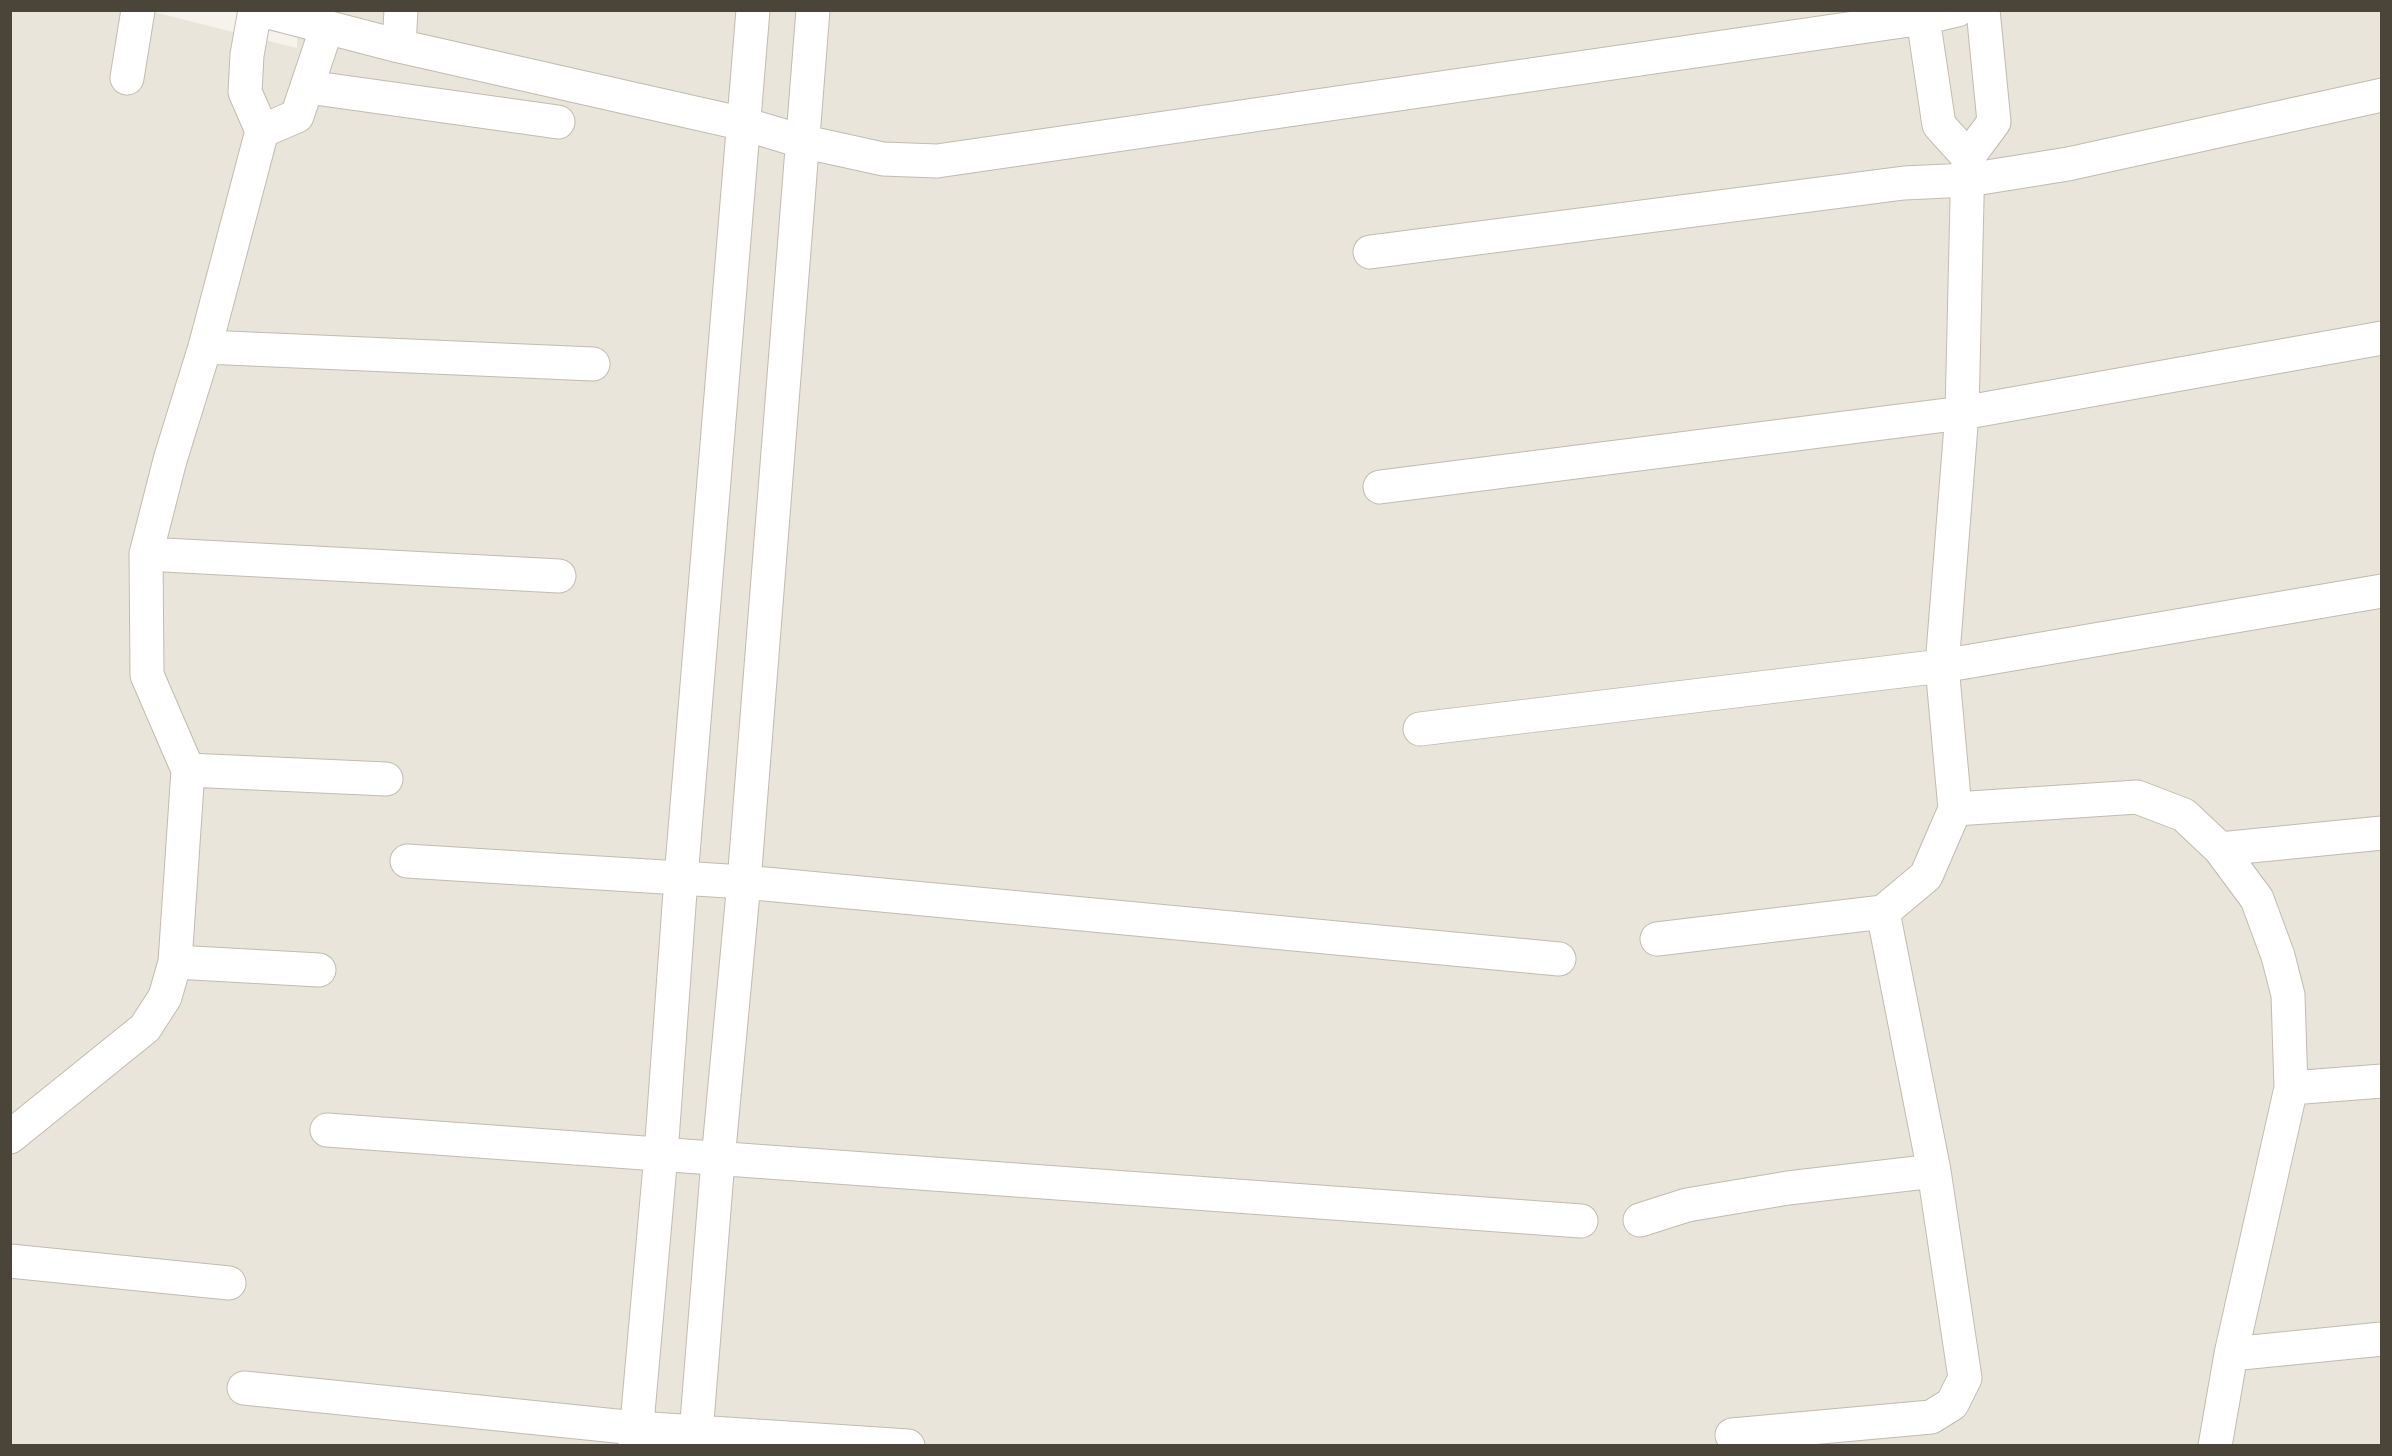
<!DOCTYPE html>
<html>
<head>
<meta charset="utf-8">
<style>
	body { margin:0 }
	#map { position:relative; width:2392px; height:1456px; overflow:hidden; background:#f6f3ec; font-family:Signika,sans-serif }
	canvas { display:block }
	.frame { position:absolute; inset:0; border:12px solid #4b4439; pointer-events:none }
</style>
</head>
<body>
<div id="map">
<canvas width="2392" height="1456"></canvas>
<div class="frame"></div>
</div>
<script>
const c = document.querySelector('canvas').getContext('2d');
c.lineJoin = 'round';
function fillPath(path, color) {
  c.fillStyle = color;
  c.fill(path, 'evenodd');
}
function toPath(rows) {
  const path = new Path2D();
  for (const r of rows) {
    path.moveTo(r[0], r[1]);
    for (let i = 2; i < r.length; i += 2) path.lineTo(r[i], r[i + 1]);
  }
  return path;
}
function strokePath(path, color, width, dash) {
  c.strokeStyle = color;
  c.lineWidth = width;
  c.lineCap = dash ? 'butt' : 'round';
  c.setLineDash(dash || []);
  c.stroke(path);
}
const residential = toPath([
	[297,10,2381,11,2381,1445,11,1445,10,11,150,11,297,48]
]);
const minor = toPath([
	[261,10,399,46,744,124,801,141,883,159,937,161,1923,18,1957,10],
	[1983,10,1994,122,1968,157,1962,413,1942,666,1955,809,2137,797,2184,815,2220,849,2257,899,2278,956,2288,995,2291,1088,2231,1354,2215,1446],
	[1923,18,1939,125,1968,157],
	[399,46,401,10],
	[127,78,138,10],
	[308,87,558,122],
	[262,131,297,116,327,27],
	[1370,252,1904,183,1968,180,2068,164,2382,95],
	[205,347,593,364],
	[1380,487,1962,413,2382,338],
	[146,554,559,576],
	[1420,729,1942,666,2382,591],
	[188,770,386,779],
	[2220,849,2382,833],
	[407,861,744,882,1559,959],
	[1883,912,1934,1171],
	[1657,939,1883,912,1926,876,1955,809],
	[175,962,319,970],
	[2291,1088,2382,1081],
	[327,1130,1581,1221],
	[10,1137,145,1028,165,997,175,962,188,770,147,675,146,554,170,460,205,347,262,131,245,92,247,55,255,10],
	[1640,1220,1687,1205,1788,1188,1934,1171,1965,1378,1952,1404,1931,1417,1732,1435],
	[10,1261,229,1283],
	[2231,1354,2382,1339],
	[244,1388,636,1428,908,1446],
	[635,1446,661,1154,681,878,753,10],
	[695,1446,718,1160,744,882,813,10]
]);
fillPath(residential, '#eae5da');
strokePath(minor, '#c2bbae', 35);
strokePath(minor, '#fff', 33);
</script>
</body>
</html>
